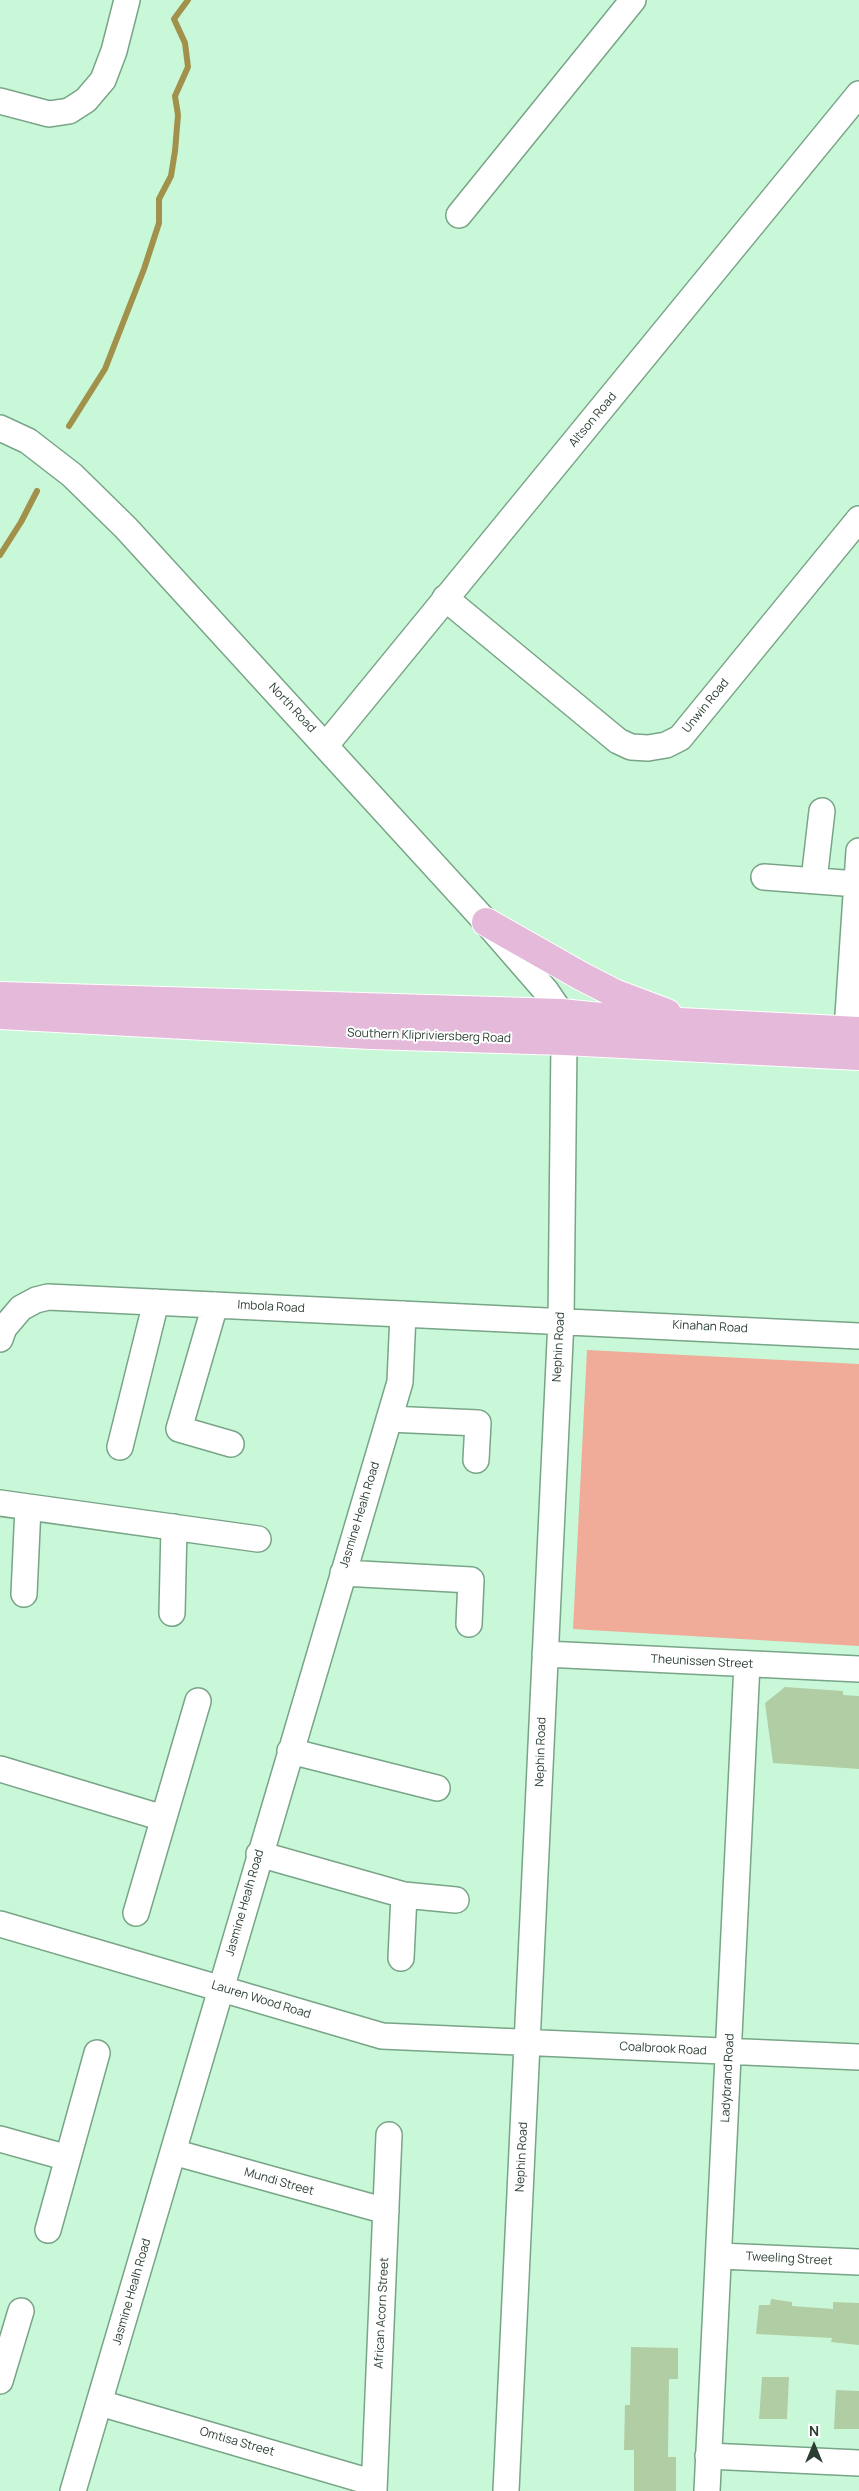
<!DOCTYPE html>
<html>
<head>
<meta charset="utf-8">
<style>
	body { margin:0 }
	#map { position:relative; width:859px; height:2491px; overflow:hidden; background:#c9f8d8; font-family:Manrope,sans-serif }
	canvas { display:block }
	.north { position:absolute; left:789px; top:2421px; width:50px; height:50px; -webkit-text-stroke:4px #fff; paint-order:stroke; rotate:0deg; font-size:14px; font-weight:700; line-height:20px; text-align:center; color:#2b3e32 }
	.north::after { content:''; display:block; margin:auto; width:18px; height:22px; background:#2b3e32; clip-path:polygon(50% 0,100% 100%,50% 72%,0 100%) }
</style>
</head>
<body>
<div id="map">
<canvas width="859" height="2491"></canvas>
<div class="north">N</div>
</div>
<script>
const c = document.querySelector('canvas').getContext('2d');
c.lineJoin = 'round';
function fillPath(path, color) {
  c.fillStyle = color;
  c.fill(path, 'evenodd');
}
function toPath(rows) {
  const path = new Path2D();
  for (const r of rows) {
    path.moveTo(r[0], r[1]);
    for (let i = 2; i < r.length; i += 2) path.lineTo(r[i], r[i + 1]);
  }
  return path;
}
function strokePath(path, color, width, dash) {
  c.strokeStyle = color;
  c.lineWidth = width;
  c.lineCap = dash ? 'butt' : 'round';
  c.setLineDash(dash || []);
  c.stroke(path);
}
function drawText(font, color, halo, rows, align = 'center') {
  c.font = font + ' Manrope,sans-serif';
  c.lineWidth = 4;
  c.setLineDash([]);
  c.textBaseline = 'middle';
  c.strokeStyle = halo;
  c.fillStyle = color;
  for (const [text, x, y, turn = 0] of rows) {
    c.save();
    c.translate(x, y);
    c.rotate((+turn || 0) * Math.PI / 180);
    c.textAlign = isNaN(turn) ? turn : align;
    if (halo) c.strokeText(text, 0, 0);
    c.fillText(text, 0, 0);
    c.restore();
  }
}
const green = toPath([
	[587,1350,859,1364,859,1646,573,1629]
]);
const stream = toPath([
	[69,426,105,369,144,269,159,223,159,199,171,176,175,151,178,115,175,96,188,67,185,43,174,19,188,0],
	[0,555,21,522,37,491]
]);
const building = toPath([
	[785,1687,843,1691,843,1695,859,1696,859,1769,773,1763,765,1703],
	[771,2299,792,2302,792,2306,833,2309,833,2302,859,2303,859,2345,831,2342,832,2338,756,2334,759,2305,770,2305],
	[631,2347,678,2348,678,2379,669,2379,668,2457,676,2457,676,2491,634,2491,634,2450,624,2450,625,2405,630,2405],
	[762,2377,789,2377,787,2419,759,2419],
	[836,2390,859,2391,859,2429,834,2429]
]);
const minor = toPath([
	[0,101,49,114,69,111,86,100,103,80,114,51,127,0],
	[459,215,633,0],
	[0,428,28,441,72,475,126,528,486,922,546,991,561,1013,564,1041,561,1320,506,2491],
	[445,598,618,741,631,747,648,748,666,745,680,738,859,519],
	[326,745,859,94],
	[764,877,857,884],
	[814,880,822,811],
	[847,1030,859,851],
	[215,1305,179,1429,231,1444],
	[0,1339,4,1328,21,1308,36,1300,48,1297,859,1336],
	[389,1419,478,1423,476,1460],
	[120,1447,156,1302],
	[0,1503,258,1539],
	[343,1573,471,1580,469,1624],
	[24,1594,28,1507],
	[172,1613,174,1527],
	[545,1654,859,1669],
	[290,1751,437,1788],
	[0,1769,163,1818],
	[259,1854,404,1895,456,1900],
	[136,1913,198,1701],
	[0,1924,382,2036,859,2057],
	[401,1958,404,1895],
	[0,2139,68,2158],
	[173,2152,386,2211],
	[48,2230,97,2053],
	[720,2256,859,2262],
	[0,2381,21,2311],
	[100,2403,374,2483],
	[708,2456,859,2463],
	[73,2491,400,1382,403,1314],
	[374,2491,389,2135],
	[707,2491,747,1664]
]);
const major = toPath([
	[486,922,581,976,614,993,667,1013],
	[0,996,561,1013,620,1019,859,1031],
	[0,1015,371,1035,564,1041,859,1056]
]);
const streetNames = [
	["Altson Road",593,420,-50],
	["Unwin Road",706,706,-51],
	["North Road",292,708,47],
	["Southern Klipriviersberg Road",429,1036,2],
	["Imbola Road",271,1307,3],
	["Kinahan Road",710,1327,3],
	["Nephin Road",559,1347,-87],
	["Jasmine Healh Road",360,1515,-73],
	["Theunissen Street",702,1662,3],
	["Nephin Road",541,1752,-88],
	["Jasmine Healh Road",245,1903,-74],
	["Lauren Wood Road",261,2000,17],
	["Coalbrook Road",663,2049,3],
	["Ladybrand Road",728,2078,-87],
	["Nephin Road",522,2157,-87],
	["Mundi Street",279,2182,16],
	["Tweeling Street",789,2259,3],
	["Jasmine Healh Road",132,2292,-74],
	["African Acorn Street",382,2313,-87],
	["Omtisa Street",237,2442,16]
];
fillPath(green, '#f1ab99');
strokePath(stream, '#a2914b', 6);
fillPath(building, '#b1cda4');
strokePath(minor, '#78a487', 28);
strokePath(major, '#fff', 30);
strokePath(minor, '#fff', 25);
strokePath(major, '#e4b9da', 28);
drawText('12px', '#2b3e32', '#fff', streetNames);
</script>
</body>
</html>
